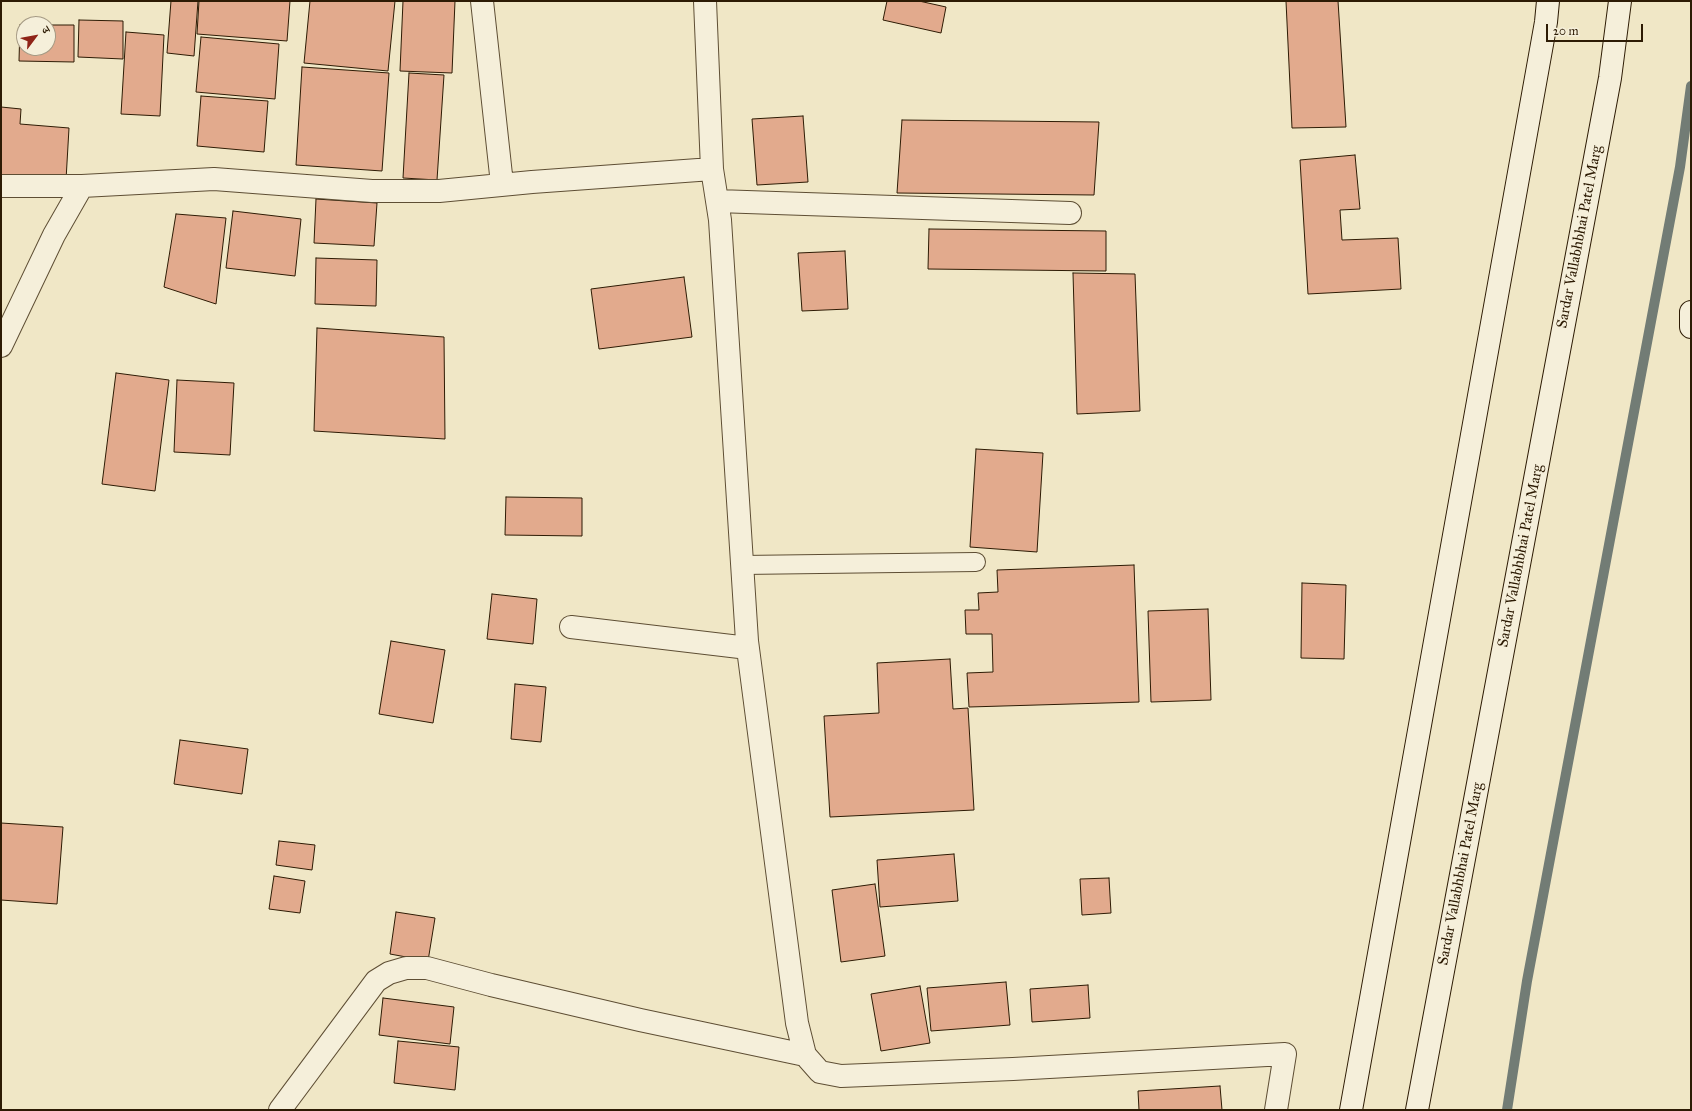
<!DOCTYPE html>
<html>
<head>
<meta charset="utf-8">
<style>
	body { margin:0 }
	#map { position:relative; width:1692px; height:1111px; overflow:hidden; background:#f0e7c6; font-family:"IM FELL Great Primer","Noto Serif Devanagari",serif }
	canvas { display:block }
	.frame { position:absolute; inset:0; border:2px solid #2d1b04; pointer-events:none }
	.north { position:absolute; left:16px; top:16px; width:40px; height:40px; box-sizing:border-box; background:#f5efda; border:1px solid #a59a84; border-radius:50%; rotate:58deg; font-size:11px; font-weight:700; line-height:16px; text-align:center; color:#2d1b04 }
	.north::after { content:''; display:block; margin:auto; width:14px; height:18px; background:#8f2418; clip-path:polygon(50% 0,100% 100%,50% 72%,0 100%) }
	.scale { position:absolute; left:1546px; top:24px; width:97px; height:18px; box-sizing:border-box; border:2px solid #2d1b04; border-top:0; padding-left:5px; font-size:12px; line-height:14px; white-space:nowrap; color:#2d1b04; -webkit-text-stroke:3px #f5efda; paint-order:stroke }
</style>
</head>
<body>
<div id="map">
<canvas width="1692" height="1111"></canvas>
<div class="frame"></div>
<div class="north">उ</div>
<div class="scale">20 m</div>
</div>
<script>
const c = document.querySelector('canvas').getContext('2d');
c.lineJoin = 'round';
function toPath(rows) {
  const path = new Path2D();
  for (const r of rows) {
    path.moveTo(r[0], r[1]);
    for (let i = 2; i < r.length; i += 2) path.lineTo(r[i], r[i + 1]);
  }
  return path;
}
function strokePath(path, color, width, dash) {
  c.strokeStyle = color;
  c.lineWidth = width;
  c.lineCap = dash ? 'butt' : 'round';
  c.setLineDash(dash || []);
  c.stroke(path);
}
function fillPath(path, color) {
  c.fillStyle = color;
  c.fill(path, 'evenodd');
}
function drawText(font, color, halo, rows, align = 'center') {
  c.font = font + ' "IM FELL Great Primer",serif';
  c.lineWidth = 3;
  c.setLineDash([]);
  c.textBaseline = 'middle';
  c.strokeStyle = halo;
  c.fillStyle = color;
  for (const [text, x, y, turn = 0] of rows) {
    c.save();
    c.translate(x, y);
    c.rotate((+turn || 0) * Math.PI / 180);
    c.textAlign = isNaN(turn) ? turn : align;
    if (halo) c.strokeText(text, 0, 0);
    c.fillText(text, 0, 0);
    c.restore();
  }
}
const stream = toPath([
	[1507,1110,1527,981,1680,167,1691,86]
]);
const building = toPath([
	[171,1,198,1,194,56,167,53,171,1],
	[199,1,290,1,287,41,197,34,199,1],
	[310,1,395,1,388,71,304,63,310,1],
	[403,1,455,1,452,73,400,71,403,1],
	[887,1,919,1,946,7,941,33,883,20,887,1],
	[1286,1,1338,1,1346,127,1292,128,1286,1],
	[79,20,123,21,123,59,78,57,79,20],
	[20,25,24,25,24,48,48,48,48,25,74,25,74,62,19,61,20,25],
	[126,32,164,35,160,116,121,114,126,32],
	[201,37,279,44,275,99,196,92,201,37],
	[302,67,389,73,382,171,296,165,302,67],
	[409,73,444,75,437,180,403,178,409,73],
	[201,96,268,101,264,152,197,146,201,96],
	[1,107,21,109,20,124,69,128,66,180,1,176,1,107],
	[803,116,808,182,757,185,752,119,803,116],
	[902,120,1099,122,1094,195,897,193,902,120],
	[1355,155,1360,209,1340,210,1342,240,1398,238,1401,289,1308,294,1300,160,1355,155],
	[316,199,377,203,374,246,314,243,316,199],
	[233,211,301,219,295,276,226,268,233,211],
	[176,214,226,218,216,304,164,287,176,214],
	[929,229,1106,231,1106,271,928,269,929,229],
	[845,251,848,309,802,311,798,253,845,251],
	[316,258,377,260,376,306,315,304,316,258],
	[1073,273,1135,274,1140,411,1077,414,1073,273],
	[684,277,692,337,599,349,591,289,684,277],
	[317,328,444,337,445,439,314,431,317,328],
	[116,373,169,380,155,491,102,484,116,373],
	[177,380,234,383,230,455,174,452,177,380],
	[976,449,1043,453,1037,552,970,547,976,449],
	[506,497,582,498,582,536,505,535,506,497],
	[1134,565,1139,702,969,707,967,673,993,672,992,634,966,634,965,610,979,610,978,593,998,592,997,570,1134,565],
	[1302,583,1346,585,1344,659,1301,658,1302,583],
	[492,594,537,599,533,644,487,639,492,594],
	[1208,609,1211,700,1151,702,1148,611,1208,609],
	[391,641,445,650,433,723,379,714,391,641],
	[950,659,953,709,968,708,974,810,830,817,824,716,879,713,877,663,950,659],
	[515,684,546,687,541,742,511,739,515,684],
	[180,740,248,749,242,794,174,784,180,740],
	[1,823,63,827,57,904,1,900,1,823],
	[279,841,315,845,312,870,276,865,279,841],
	[954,854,958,901,880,907,877,860,954,854],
	[274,876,305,881,300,913,269,909,274,876],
	[1109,878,1111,913,1082,915,1080,879,1109,878],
	[875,884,885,956,841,962,832,890,875,884],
	[396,912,435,918,428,961,390,954,396,912],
	[1006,982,1010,1025,931,1031,927,988,1006,982],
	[1088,985,1090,1018,1032,1022,1030,989,1088,985],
	[920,986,930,1043,881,1051,871,994,920,986],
	[383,998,454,1007,450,1044,379,1035,383,998],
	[398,1041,459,1047,455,1090,394,1083,398,1041],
	[1220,1086,1222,1110,1139,1110,1138,1091,1220,1086]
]);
const lane = toPath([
	[742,565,976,562]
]);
const street = toPath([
	[482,1,502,184],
	[705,1,712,169],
	[1,186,82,186],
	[717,201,1070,213],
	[1,346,54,235,82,186,214,179,372,191,439,191,532,182,712,169,720,220,747,641,797,1023,805,1055,820,1072,841,1076,1013,1069,1285,1054,1276,1110],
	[571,627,748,648],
	[280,1110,376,981,389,973,406,968,427,968,491,985,640,1020,805,1055]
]);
const secondary = toPath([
	[1691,312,1691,327],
	[1351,1110,1546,22,1548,1],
	[1417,1110,1610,78,1620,1]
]);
const streetNames = [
	["Sardar Vallabhbhai Patel Marg",1580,237,-79],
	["Sardar Vallabhbhai Patel Marg",1521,556,-79],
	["Sardar Vallabhbhai Patel Marg",1461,874,-79]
];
strokePath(stream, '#727c75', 10);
fillPath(building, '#e2aa8d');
strokePath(building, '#2d1b04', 1);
strokePath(lane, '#5e4e34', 20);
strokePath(street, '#5e4e34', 24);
strokePath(secondary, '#2d1b04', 24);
strokePath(lane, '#f5efda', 18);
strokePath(street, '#f5efda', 22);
strokePath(secondary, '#f5efda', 22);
drawText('15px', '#2d1b04', '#f5efda', streetNames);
</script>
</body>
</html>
